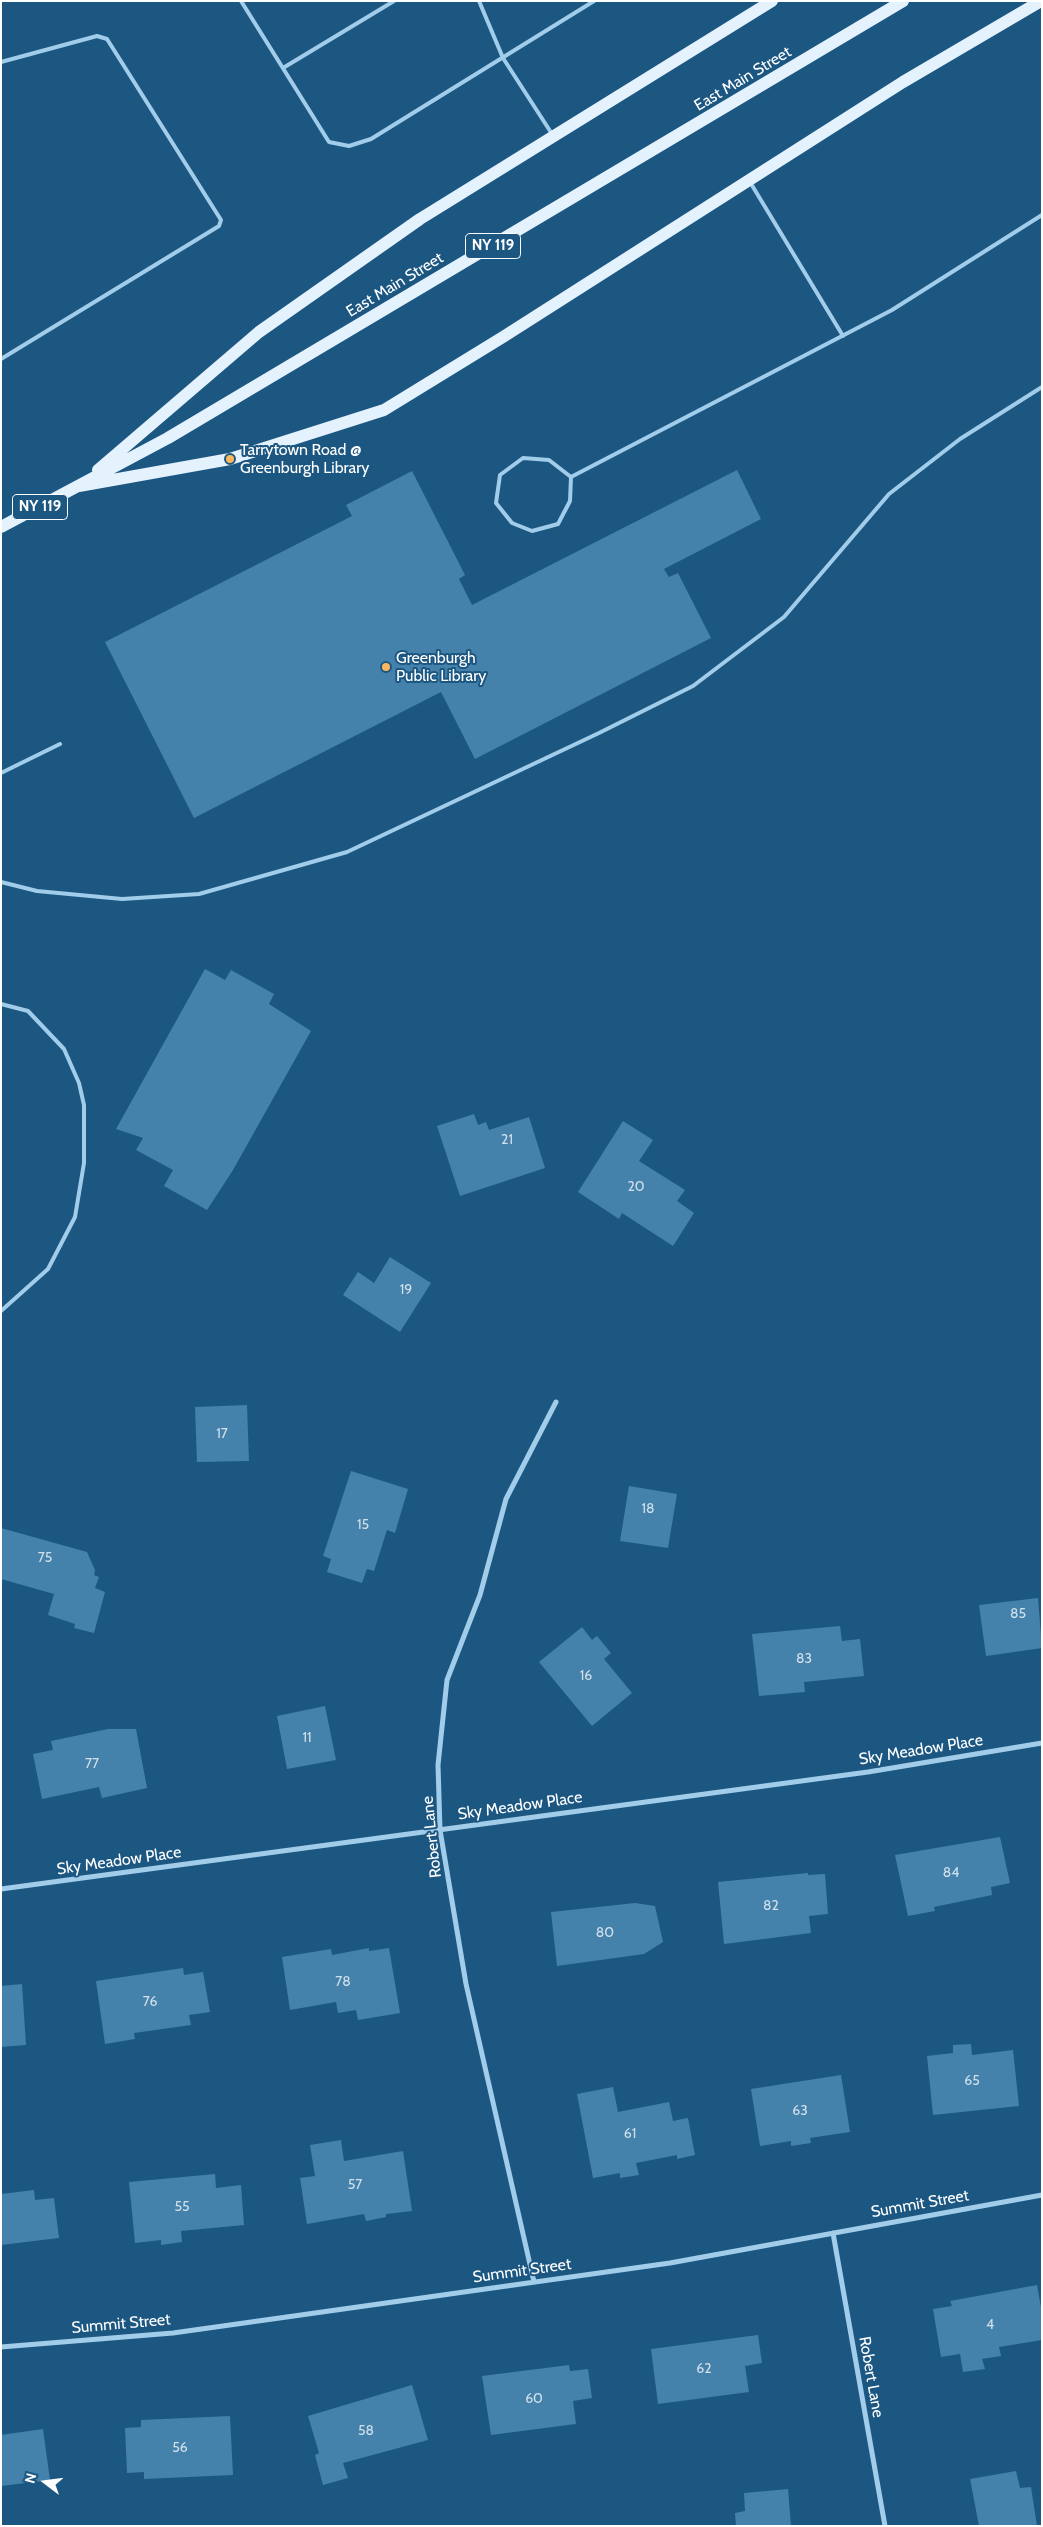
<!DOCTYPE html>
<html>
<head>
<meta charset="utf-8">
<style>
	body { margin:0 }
	#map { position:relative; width:1043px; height:2527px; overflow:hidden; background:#1c5782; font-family:Cabin,sans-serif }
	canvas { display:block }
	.frame { position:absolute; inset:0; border:2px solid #fff; pointer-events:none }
	.north { position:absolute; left:20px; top:2457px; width:50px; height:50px; -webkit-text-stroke:4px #1c5782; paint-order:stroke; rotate:285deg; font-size:14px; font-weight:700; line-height:20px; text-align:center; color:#fff }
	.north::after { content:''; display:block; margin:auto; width:18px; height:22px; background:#fff; clip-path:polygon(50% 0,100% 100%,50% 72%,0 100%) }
</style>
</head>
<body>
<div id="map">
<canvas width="1043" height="2527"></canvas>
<div class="frame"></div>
<div class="north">N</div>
</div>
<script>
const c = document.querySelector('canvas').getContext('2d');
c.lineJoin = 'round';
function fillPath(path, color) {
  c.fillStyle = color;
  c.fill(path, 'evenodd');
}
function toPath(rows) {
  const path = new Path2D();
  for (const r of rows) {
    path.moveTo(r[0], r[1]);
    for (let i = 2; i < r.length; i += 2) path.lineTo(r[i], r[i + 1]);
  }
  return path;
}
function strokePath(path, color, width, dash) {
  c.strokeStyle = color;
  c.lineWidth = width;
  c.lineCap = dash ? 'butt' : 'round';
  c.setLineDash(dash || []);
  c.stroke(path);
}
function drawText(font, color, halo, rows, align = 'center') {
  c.font = font + ' Cabin,sans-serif';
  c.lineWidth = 4;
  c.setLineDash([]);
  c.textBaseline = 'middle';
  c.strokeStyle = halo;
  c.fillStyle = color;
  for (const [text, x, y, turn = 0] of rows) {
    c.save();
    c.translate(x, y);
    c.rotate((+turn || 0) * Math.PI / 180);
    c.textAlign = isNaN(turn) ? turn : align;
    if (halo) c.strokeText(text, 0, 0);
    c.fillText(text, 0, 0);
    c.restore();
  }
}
const building = toPath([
	[737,470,761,519,664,569,669,577,678,573,711,638,475,759,441,692,194,818,105,642,352,516,346,505,412,471,465,575,459,579,472,605],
	[205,969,225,980,231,970,274,994,269,1004,311,1031,233,1170,207,1210,164,1186,173,1170,136,1150,143,1138,116,1129],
	[474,1114,478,1125,486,1122,489,1130,529,1117,545,1168,460,1196,437,1126],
	[623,1121,653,1140,639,1161,685,1190,677,1201,694,1213,673,1246,622,1213,619,1219,578,1192],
	[390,1257,431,1283,400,1332,343,1295,358,1272,374,1283],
	[247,1405,249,1461,197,1462,195,1407],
	[351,1471,408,1489,395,1533,387,1530,374,1571,367,1569,362,1583,327,1572,331,1559,323,1556],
	[629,1486,677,1494,668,1548,620,1541],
	[1,1528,87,1552,95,1570,94,1575,99,1577,95,1588,105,1592,94,1633,74,1628,75,1624,48,1615,54,1594,1,1579],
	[1038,1598,1042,1648,986,1656,979,1605],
	[840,1626,842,1641,860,1639,864,1676,804,1682,805,1692,759,1696,752,1634],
	[582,1627,592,1640,597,1636,611,1653,604,1659,632,1693,592,1726,539,1662],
	[325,1706,336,1760,287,1769,277,1716],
	[108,1729,136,1729,147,1788,102,1798,99,1787,42,1799,33,1754,53,1750,51,1741],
	[1000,1837,1010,1883,991,1887,992,1895,934,1907,935,1911,908,1916,895,1855],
	[808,1873,808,1875,825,1874,828,1914,809,1916,811,1933,724,1944,718,1882],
	[635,1903,655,1906,663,1942,644,1954,557,1966,551,1912],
	[369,1948,369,1951,389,1948,400,2013,358,2020,356,2010,338,2013,336,2002,290,2010,282,1957,331,1949,332,1955],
	[183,1968,184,1975,203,1972,210,2012,189,2015,191,2025,134,2033,135,2039,105,2044,96,1981],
	[22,1984,26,2045,1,2047,1,1986],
	[971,2044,972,2055,1013,2050,1019,2106,933,2115,927,2056,953,2053,953,2045],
	[841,2075,850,2132,810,2138,811,2143,791,2146,791,2141,760,2146,751,2089],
	[613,2087,618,2112,669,2102,673,2121,688,2118,695,2155,677,2159,677,2155,636,2163,639,2175,620,2178,620,2173,593,2178,577,2094],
	[341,2140,344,2161,403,2151,412,2211,386,2214,386,2217,366,2221,364,2214,307,2224,300,2178,315,2176,310,2145],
	[215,2174,216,2188,241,2185,244,2225,181,2231,182,2242,161,2245,161,2240,135,2243,129,2182],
	[34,2190,35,2200,54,2198,59,2238,1,2245,1,2194],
	[1037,2285,1042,2313,1042,2340,999,2347,1001,2356,982,2359,985,2369,963,2372,960,2354,941,2357,933,2309,952,2306,950,2301],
	[758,2335,762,2363,745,2366,749,2392,658,2404,651,2349],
	[569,2365,570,2371,588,2369,592,2398,573,2401,576,2424,491,2435,482,2376],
	[412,2385,428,2440,343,2463,348,2478,323,2485,315,2455,319,2453,308,2416],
	[230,2416,233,2475,144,2479,144,2472,127,2473,125,2428,141,2427,141,2420],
	[43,2429,50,2480,1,2486,1,2435],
	[1016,2471,1020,2488,1031,2487,1037,2526,979,2526,970,2479],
	[788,2489,791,2526,736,2526,735,2513,745,2511,744,2493]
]);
const service = toPath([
	[241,1,329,142,349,146,371,139,594,1],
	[479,1,503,58,552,134],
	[1,62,97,36,107,39,221,220,219,226,1,359],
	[283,68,394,1],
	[750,182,843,336],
	[523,458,549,460,571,477,570,501,558,524,532,531,512,523,496,503,500,475,523,458],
	[571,477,892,310,1042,215],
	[1,773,60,744],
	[1,882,37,891,122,899,199,894,347,852,599,733,693,686,784,617,889,494,960,439,1042,387],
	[1,1004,28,1011,64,1049,79,1083,84,1105,84,1163,75,1217,48,1269,1,1311]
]);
const minor = toPath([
	[1,1889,868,1772,1042,1743],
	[833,2233,885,2526],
	[534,2282,466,1984,440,1830,438,1765,447,1680,480,1595,506,1499,556,1402],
	[1,2347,173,2333,670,2263,1042,2195]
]);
const primary = toPath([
	[98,470,259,332,420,219,772,1],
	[79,486,230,459,384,410,503,337,903,82,1041,1],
	[1,527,168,438,903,1]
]);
const markers = [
	[230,459,5,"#fbb65e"],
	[386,667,5,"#fbb65e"]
];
const numberNames = [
	["21",507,1140],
	["20",636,1187],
	["19",406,1290],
	["17",222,1434],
	["18",648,1509],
	["15",363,1525],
	["75",45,1558],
	["85",1018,1614],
	["83",804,1659],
	["16",586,1676],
	["11",307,1738],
	["77",92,1764],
	["84",951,1873],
	["82",771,1906],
	["80",605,1933],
	["78",343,1982],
	["76",150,2002],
	["65",972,2081],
	["63",800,2111],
	["61",630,2134],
	["57",355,2185],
	["55",182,2207],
	["4",990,2325],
	["62",704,2369],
	["60",534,2399],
	["58",366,2431],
	["56",180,2448]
];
const shields = [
	[493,246,55],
	[40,507,55]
];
const shieldNames = [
	["NY 119",493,246],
	["NY 119",40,507]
];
const streetNames = [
	["East Main Street",743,79,-31],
	["East Main Street",395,285,-31],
	["Sky Meadow Place",921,1750,-9],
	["Sky Meadow Place",520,1806,-8],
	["Robert Lane",432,1837,-96],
	["Sky Meadow Place",119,1861,-8],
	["Summit Street",920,2204,-10],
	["Summit Street",522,2271,-8],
	["Summit Street",121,2324,-5],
	["Robert Lane",871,2377,80]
];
const poiNames = [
	["Tarrytown Road @",240,450],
	["Greenburgh Library",240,468],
	["Greenburgh",396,658],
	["Public Library",396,676]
];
fillPath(building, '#4481ab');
strokePath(service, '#a1cdea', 4);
strokePath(minor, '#a1cdea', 5);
strokePath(primary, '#e4f2fe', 12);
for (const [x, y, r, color] of markers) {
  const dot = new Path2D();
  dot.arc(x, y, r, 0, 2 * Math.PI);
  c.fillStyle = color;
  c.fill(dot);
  strokePath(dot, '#1c5782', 2);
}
drawText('14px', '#d0e0ea', null, numberNames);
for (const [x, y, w] of shields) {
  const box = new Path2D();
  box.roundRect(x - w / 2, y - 12.5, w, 25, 4);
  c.fillStyle = '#1c5782';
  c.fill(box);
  strokePath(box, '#fff', 1);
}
drawText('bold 15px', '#fff', null, shieldNames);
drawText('16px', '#fff', '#1c5782', streetNames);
drawText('16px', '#fff', '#1c5782', poiNames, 'left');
</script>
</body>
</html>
